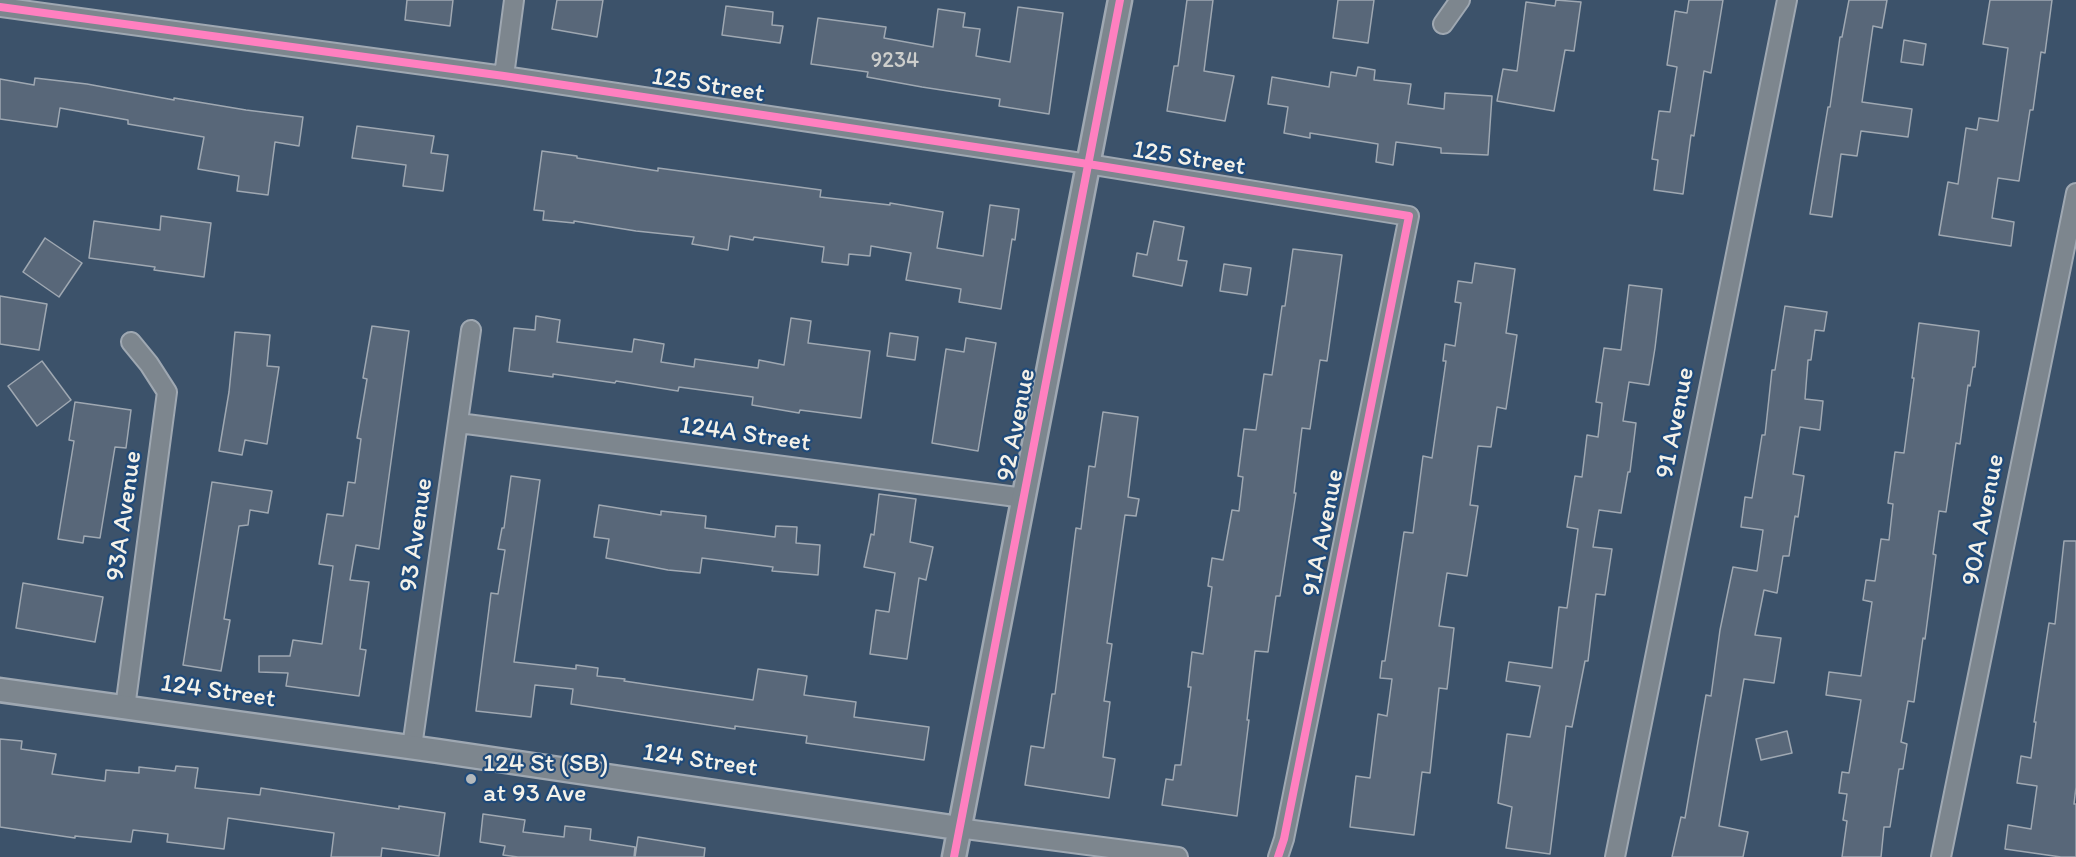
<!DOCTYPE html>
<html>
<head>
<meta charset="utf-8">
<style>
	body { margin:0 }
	canvas { display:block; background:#3c526a }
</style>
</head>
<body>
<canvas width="2076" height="857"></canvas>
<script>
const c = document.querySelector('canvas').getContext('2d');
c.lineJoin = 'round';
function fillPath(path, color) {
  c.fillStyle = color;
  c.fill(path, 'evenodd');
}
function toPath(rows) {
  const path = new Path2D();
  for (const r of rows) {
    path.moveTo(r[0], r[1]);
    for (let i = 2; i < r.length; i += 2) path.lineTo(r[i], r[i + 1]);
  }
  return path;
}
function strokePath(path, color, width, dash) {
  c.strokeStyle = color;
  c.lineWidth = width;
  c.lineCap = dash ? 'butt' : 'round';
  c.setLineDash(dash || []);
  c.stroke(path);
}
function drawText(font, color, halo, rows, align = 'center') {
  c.font = font + ' Itim,sans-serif';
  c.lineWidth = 4.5;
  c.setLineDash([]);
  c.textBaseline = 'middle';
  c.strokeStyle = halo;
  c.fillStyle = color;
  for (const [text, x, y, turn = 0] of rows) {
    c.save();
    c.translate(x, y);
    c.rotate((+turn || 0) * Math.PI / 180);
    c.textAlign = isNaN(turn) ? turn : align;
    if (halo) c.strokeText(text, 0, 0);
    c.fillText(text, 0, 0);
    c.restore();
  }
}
const building = toPath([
	[407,0,453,0,450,26,405,20,407,0],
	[557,0,603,0,597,37,552,29,557,0],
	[1187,0,1213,0,1204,71,1234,76,1225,121,1167,111,1174,66,1178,66,1187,0],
	[1338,0,1374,0,1368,43,1333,38,1338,0],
	[1556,0,1581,2,1574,51,1565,50,1554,111,1497,101,1503,69,1517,71,1526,2,1555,6,1556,0],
	[1689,0,1723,0,1711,73,1704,71,1694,136,1691,135,1683,194,1654,190,1658,160,1652,159,1659,111,1670,112,1677,67,1667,65,1675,11,1687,13,1689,0],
	[1849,0,1887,0,1882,28,1873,26,1862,102,1912,109,1908,137,1861,131,1857,156,1841,154,1832,217,1810,214,1828,107,1830,107,1840,37,1842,37,1849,0],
	[1990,0,2052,0,2045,53,2041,52,2033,110,2030,110,2019,181,1998,178,1992,218,2014,222,2011,246,1939,235,1948,182,1958,184,1966,128,1977,130,1979,118,1998,121,2008,48,1983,44,1990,0],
	[726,6,773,12,772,25,783,26,780,43,722,35,726,6],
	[1018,7,1063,13,1049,114,999,106,1000,99,922,87,867,77,868,72,811,64,818,18,886,27,884,38,933,47,938,9,965,13,963,27,980,29,976,56,1010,62,1018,7],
	[1904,40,1926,44,1923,65,1901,62,1904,40],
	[1358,67,1375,70,1374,80,1411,84,1408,104,1444,109,1445,93,1492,96,1488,155,1441,153,1441,148,1396,142,1393,165,1376,162,1378,144,1310,133,1310,138,1284,133,1288,107,1268,104,1272,77,1329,87,1331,72,1356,76,1358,67],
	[35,78,87,84,174,100,174,98,246,110,303,117,299,146,275,142,268,195,237,191,239,176,198,169,204,137,128,124,128,120,60,108,57,127,0,119,0,79,34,85,35,78],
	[357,126,434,136,431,153,448,155,443,191,403,186,406,165,352,158,357,126],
	[542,151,577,156,577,158,658,171,658,168,821,190,820,197,890,205,890,203,943,212,937,248,983,256,990,205,1019,209,1015,240,1012,239,1001,309,959,302,961,289,906,280,911,253,871,246,870,256,849,254,848,265,822,262,824,247,754,237,753,240,730,236,728,250,692,244,694,237,636,231,574,221,574,223,543,220,544,211,534,210,542,151],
	[161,216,211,223,204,277,154,270,155,267,89,258,94,221,160,230,161,216],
	[1154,221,1184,227,1178,260,1187,261,1182,286,1133,276,1137,253,1147,255,1154,221],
	[45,238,82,263,59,297,23,272,45,238],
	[1293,249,1342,255,1327,361,1320,360,1310,429,1302,428,1294,493,1296,493,1280,596,1276,596,1268,652,1255,651,1247,720,1249,720,1237,816,1162,805,1166,779,1173,780,1175,765,1181,765,1191,687,1188,687,1192,652,1203,654,1212,587,1208,586,1212,558,1223,560,1232,510,1239,511,1243,477,1238,476,1244,429,1256,430,1264,374,1272,375,1282,306,1285,306,1293,249],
	[1475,263,1515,269,1506,333,1517,335,1506,409,1497,407,1491,447,1478,446,1470,505,1478,506,1467,576,1447,573,1439,626,1454,628,1447,689,1439,688,1430,773,1422,772,1414,835,1350,827,1356,776,1370,778,1378,714,1387,716,1392,679,1380,678,1382,661,1385,661,1404,532,1413,533,1423,456,1432,458,1446,361,1443,361,1445,344,1455,346,1461,303,1455,302,1458,281,1472,283,1475,263],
	[1224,264,1251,268,1247,295,1220,291,1224,264],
	[1629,285,1662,289,1655,348,1649,385,1629,382,1623,421,1636,423,1630,472,1628,472,1621,513,1599,510,1593,547,1612,549,1605,595,1596,594,1588,661,1585,661,1572,727,1566,726,1550,854,1506,848,1512,807,1498,803,1507,734,1530,737,1540,686,1506,681,1509,662,1552,668,1559,607,1567,608,1578,529,1567,527,1575,476,1582,477,1587,435,1598,437,1602,403,1596,402,1604,348,1621,350,1629,285],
	[0,296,47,304,39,350,0,344,0,296],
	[1785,306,1827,312,1824,331,1815,330,1811,360,1808,360,1805,399,1823,401,1820,430,1800,427,1793,474,1804,476,1798,517,1795,516,1789,556,1783,556,1777,593,1764,590,1755,635,1781,638,1774,683,1744,679,1719,826,1748,832,1743,857,1672,857,1681,817,1685,818,1706,695,1711,696,1720,630,1733,567,1757,571,1763,530,1741,527,1745,497,1752,498,1762,435,1765,435,1772,370,1775,370,1785,306],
	[536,316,560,320,557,342,632,352,634,339,664,344,661,362,694,367,695,359,758,368,759,360,784,365,791,318,811,321,808,343,870,351,861,418,800,410,799,413,752,405,753,397,679,387,678,391,616,381,615,383,553,374,553,377,509,371,514,328,535,330,536,316],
	[1919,323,1979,331,1975,367,1973,367,1970,386,1968,385,1960,444,1956,443,1946,512,1939,511,1933,554,1936,555,1925,639,1923,638,1914,702,1908,701,1901,742,1907,744,1903,769,1899,769,1890,827,1884,827,1881,857,1842,857,1847,821,1843,820,1847,794,1839,793,1842,772,1849,773,1861,700,1826,695,1829,672,1861,676,1872,602,1863,600,1866,580,1875,581,1881,539,1889,540,1893,504,1888,503,1895,452,1904,453,1914,378,1912,378,1919,323],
	[372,326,409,331,379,549,356,545,350,580,369,582,360,649,366,650,359,696,286,686,288,673,259,672,259,656,290,656,293,640,322,644,333,566,319,564,327,514,343,516,348,482,355,483,361,439,357,438,367,379,363,378,372,326],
	[235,332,270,335,267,366,279,367,267,444,245,440,242,455,219,451,229,392,235,332],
	[890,333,918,337,915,360,887,356,890,333],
	[966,338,996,343,978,451,932,443,946,349,964,352,966,338],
	[42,361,71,400,37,426,8,386,42,361],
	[75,402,131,410,126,448,115,447,100,538,84,536,83,543,58,539,74,441,69,440,75,402],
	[1103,412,1138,417,1128,497,1139,499,1136,516,1125,515,1107,643,1112,644,1104,701,1110,702,1103,757,1115,759,1109,798,1025,785,1031,746,1044,748,1052,694,1055,694,1076,528,1081,529,1089,466,1095,467,1103,412],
	[511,476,540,480,514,662,576,669,576,665,598,668,597,676,625,679,624,681,753,700,758,669,807,676,804,695,856,702,854,717,929,727,924,760,806,743,807,736,735,726,735,729,571,704,573,689,535,685,531,717,476,711,491,593,498,594,505,550,498,549,502,528,504,528,511,476],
	[212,482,272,491,268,513,250,510,248,525,239,526,224,619,230,620,221,671,183,665,212,482],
	[879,494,916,499,910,542,933,547,926,580,919,578,907,659,870,654,876,610,889,612,895,573,864,567,871,534,874,535,879,494],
	[599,505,661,515,661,511,706,516,705,528,775,537,776,526,797,527,796,543,820,545,818,575,772,571,773,567,702,558,700,573,668,570,606,558,609,539,594,537,599,505],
	[2064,541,2076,541,2076,787,2074,804,2076,804,2076,857,2061,857,2005,849,2008,825,2031,829,2037,786,2017,783,2021,756,2031,758,2036,722,2034,722,2049,623,2055,624,2064,541],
	[23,583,103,597,95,642,16,628,23,583],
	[1787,731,1792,753,1761,760,1756,739,1787,731],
	[0,739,22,741,21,749,56,754,52,774,105,781,106,770,139,773,139,767,175,771,176,766,198,768,195,788,260,795,261,788,399,809,399,806,445,813,439,856,382,848,381,857,331,857,334,833,228,818,224,849,167,842,168,834,133,830,131,842,75,836,75,838,0,827,0,739],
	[483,814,525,820,523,832,564,837,565,826,591,829,590,840,635,847,634,857,518,857,503,855,505,846,480,842,483,814],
	[638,837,705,848,704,857,635,857,638,837]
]);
const minor = toPath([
	[0,7,504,76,1088,164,1409,216,1284,839,1278,857],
	[1443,24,1460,0],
	[504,76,514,0],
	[459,423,1024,498],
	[125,708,167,392,149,364,131,342],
	[412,747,471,330],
	[958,828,1178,857],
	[1615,857,1787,0],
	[1941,857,2076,193]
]);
const tertiary = toPath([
	[0,690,438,751,958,828],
	[954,857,1120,0]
]);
const cycleway = toPath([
	[0,7,504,76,1088,164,1409,216,1284,839,1278,857],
	[954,857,1120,0]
]);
const markers = [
	[471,779,6,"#b4b9bc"]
];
const numberNames = [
	["9234",895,61]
];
const streetNames = [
	["125 Street",708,86,9],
	["125 Street",1189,159,9],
	["91 Avenue",1676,423,-79],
	["92 Avenue",1017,425,-79],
	["124A Street",745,435,8],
	["93A Avenue",125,516,-82],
	["90A Avenue",1984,520,-79],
	["91A Avenue",1324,533,-79],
	["93 Avenue",417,535,-82],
	["124 Street",218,692,8],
	["124 Street",700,761,8]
];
const poiNames = [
	["124 St (SB)",483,764],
	["at 93 Ave",483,794]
];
fillPath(building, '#586779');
strokePath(building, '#9fa8b2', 1.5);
strokePath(minor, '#9fa8b2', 22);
strokePath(tertiary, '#9fa8b2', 27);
strokePath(minor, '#7d868e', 18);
strokePath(tertiary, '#7d868e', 22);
strokePath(cycleway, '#ff80c0', 8);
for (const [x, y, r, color] of markers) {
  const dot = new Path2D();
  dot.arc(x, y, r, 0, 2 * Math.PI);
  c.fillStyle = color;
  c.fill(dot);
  strokePath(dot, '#1f4a7a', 2);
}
drawText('22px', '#cdcecc', null, numberNames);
drawText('26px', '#f4f1e8', '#1f4a7a', streetNames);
drawText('26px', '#f4f1e8', '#1f4a7a', poiNames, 'left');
</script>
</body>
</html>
